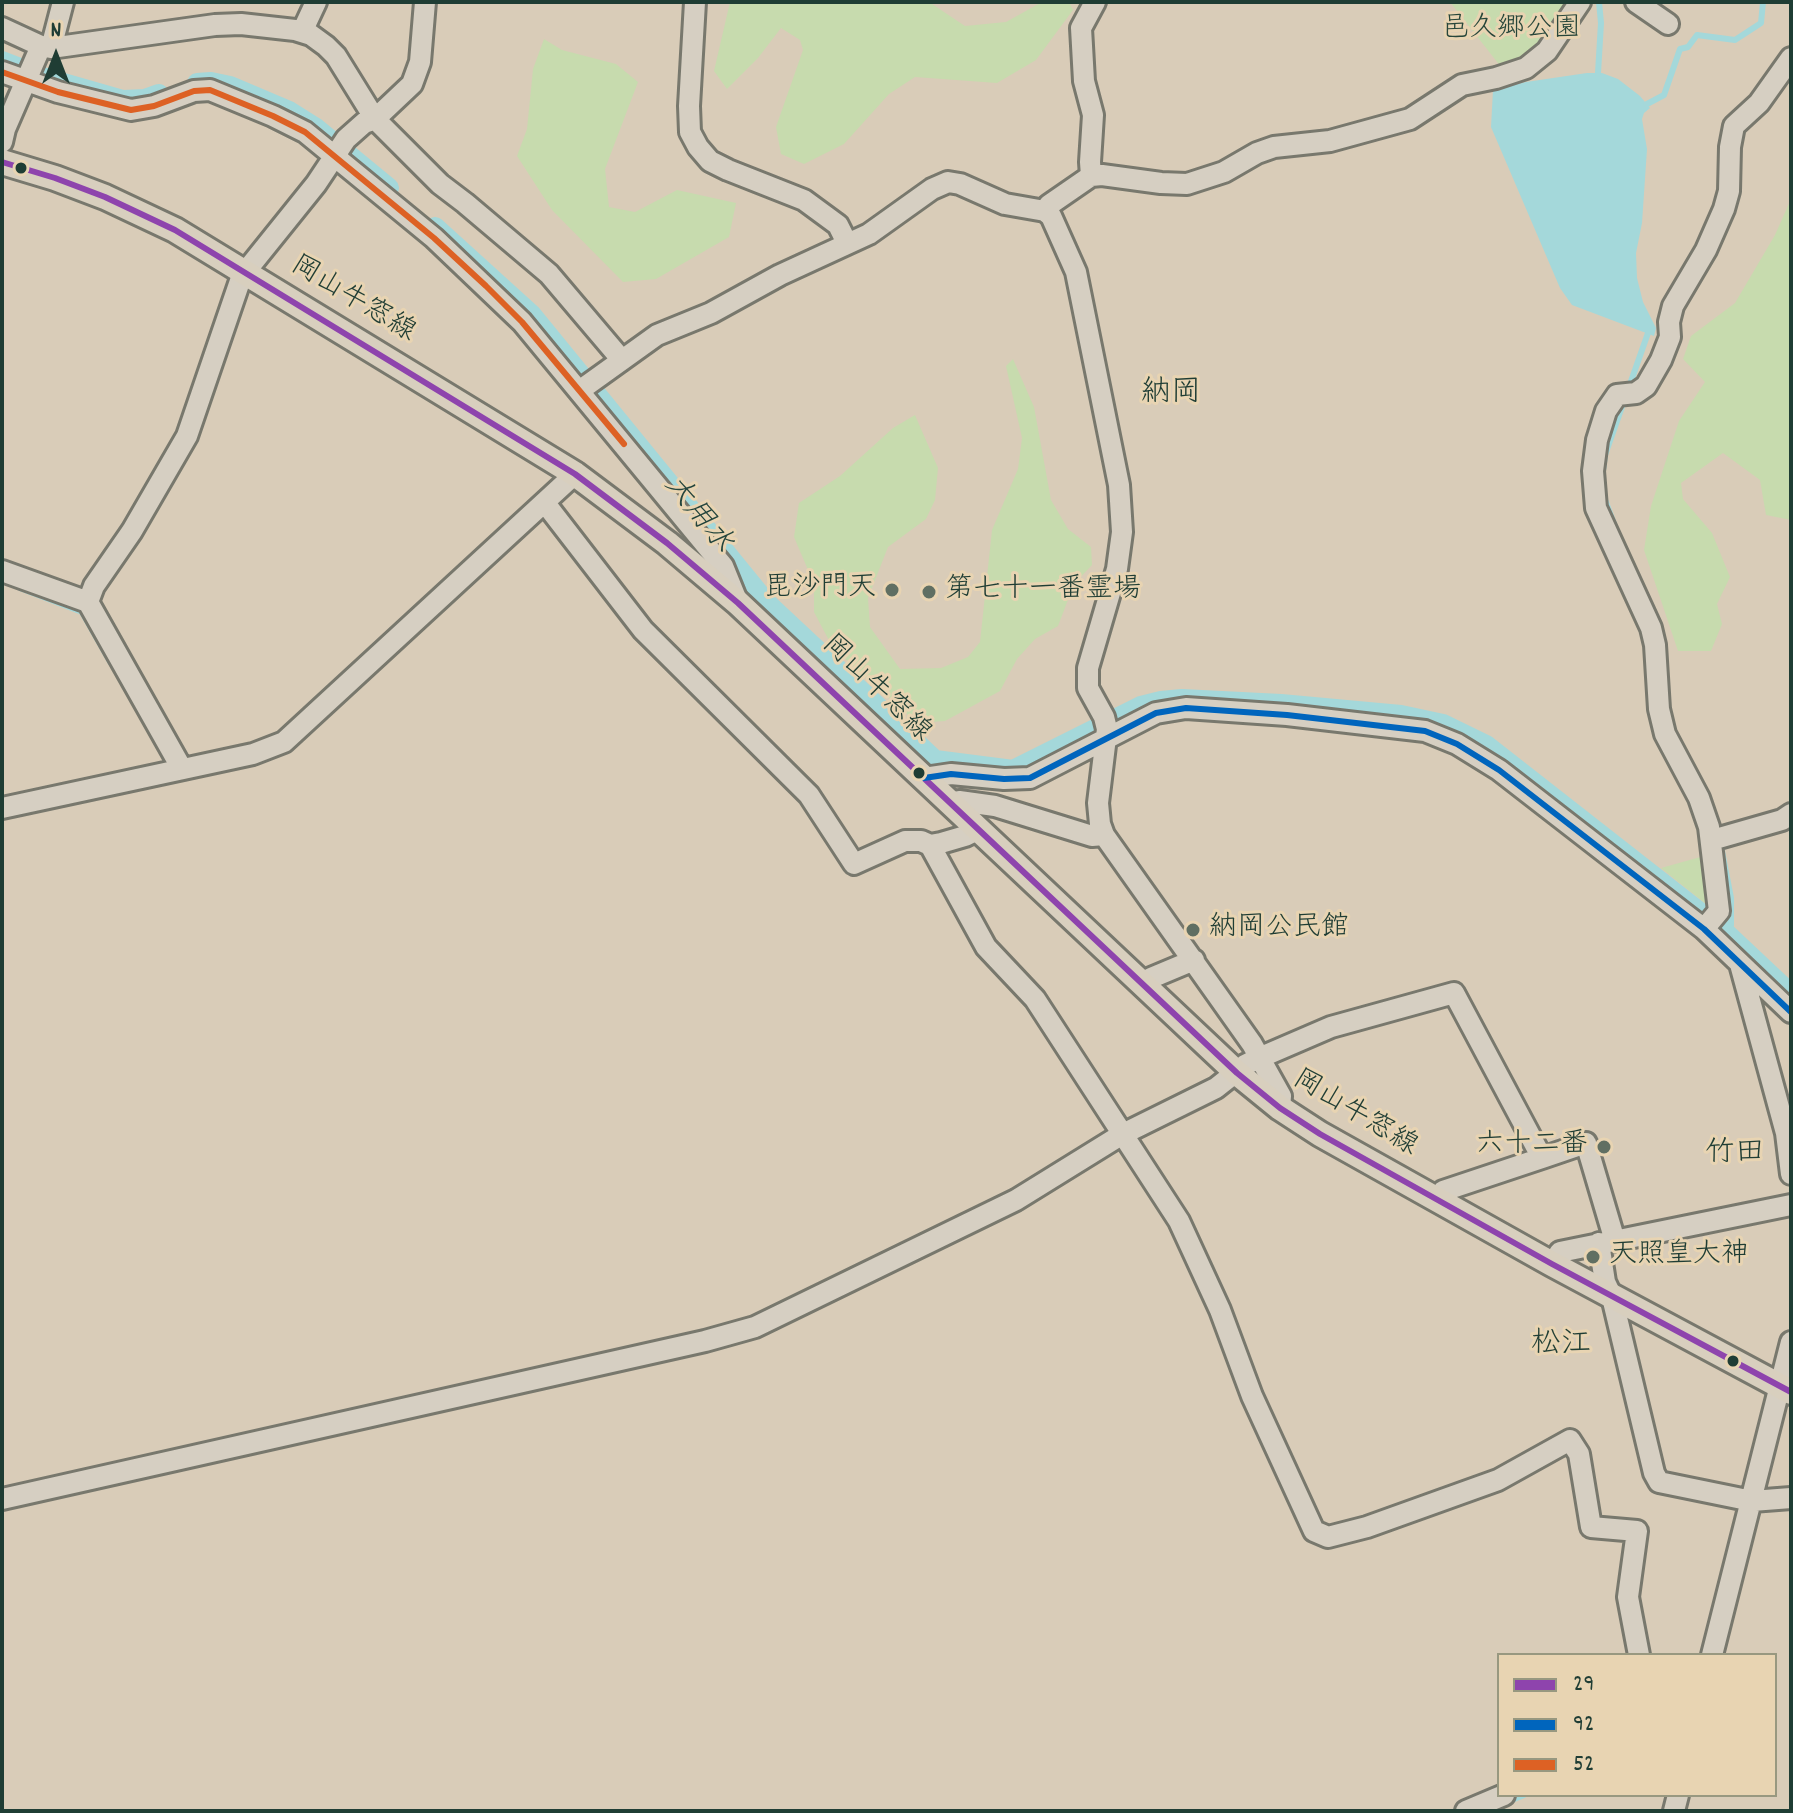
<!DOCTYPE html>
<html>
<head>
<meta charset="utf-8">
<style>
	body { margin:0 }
	#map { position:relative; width:1793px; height:1813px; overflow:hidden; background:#d9ccb8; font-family:Dekko,sans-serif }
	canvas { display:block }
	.frame { position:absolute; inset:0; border:4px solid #1f3d34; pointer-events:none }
	.legend { position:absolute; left:1497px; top:1653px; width:280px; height:144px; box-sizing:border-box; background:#e8d4b2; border:2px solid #989880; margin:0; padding:10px 14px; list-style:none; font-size:24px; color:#1f3d34 }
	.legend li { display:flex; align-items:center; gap:16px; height:40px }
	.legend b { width:40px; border:2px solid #989880 }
	.north { position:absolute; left:16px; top:16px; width:80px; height:80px; -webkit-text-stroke:6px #e8d4b2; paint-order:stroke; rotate:0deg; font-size:22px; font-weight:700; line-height:32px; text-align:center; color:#1f3d34 }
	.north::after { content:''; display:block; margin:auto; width:28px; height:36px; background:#1f3d34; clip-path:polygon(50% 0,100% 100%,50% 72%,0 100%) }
</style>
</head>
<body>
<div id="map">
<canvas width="1793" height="1813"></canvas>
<div class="frame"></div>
<ul class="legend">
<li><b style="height:10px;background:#8e44ad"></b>29</li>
<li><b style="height:10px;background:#0065bd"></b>92</li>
<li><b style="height:10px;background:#dd6124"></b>52</li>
</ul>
<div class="north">N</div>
</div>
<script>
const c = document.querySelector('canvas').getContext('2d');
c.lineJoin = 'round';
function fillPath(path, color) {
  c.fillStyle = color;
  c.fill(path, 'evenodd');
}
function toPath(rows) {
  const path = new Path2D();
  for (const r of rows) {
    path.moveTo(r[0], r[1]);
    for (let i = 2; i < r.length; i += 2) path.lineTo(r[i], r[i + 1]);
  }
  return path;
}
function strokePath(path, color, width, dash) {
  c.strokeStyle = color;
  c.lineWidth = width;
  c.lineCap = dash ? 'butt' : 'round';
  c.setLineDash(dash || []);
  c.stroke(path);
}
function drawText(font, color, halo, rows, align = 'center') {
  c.font = font + ' Dekko,"Klee One",sans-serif';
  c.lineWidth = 6;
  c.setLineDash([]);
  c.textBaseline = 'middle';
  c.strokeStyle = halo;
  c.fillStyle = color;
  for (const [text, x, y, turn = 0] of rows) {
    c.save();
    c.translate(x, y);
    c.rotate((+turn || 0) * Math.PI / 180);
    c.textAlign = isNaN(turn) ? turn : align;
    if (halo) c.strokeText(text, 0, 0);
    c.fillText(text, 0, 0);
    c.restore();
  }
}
const green = toPath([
	[730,2,929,2,965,26,1006,22,1042,2,1069,2,1073,10,1036,60,997,83,915,77,889,94,844,144,804,164,781,154,776,127,803,50,800,40,781,28,758,58,727,89,714,71],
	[1450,2,1571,2,1561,22,1527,57,1501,67],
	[544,39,562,50,616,64,638,82,605,169,609,207,635,212,677,190,736,203,729,237,656,279,623,282,552,210,517,156,527,129,533,69],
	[1791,199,1791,520,1766,515,1760,480,1723,453,1681,483,1683,499,1712,533,1730,577,1717,604,1722,624,1711,651,1678,651,1644,550,1651,506,1679,421,1705,382,1683,359,1691,336,1735,303,1775,235],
	[1013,359,1034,407,1051,500,1068,529,1091,547,1092,565,1074,584,1058,626,1035,639,1017,659,1000,691,945,721,917,723,833,648,814,612,814,584,794,537,799,503,840,476,893,428,915,415,938,468,935,500,926,519,888,547,868,598,870,627,900,669,941,668,968,657,980,642,992,530,1018,469,1022,438,1006,366],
	[1704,856,1712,899,1706,904,1661,868]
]);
const water = toPath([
	[1587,73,1602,73,1618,79,1640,96,1650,108,1644,113,1642,119,1647,149,1642,223,1636,253,1637,278,1643,302,1656,328,1654,336,1572,305,1560,288,1491,127,1493,90,1526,82]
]);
const stream = toPath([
	[1598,73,1601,23,1599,2],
	[1647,104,1664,95,1680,49,1688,47,1697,35,1735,40,1761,23,1763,2],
	[1602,478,1605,455,1648,333],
	[1604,497,1614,524],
	[20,588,82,612,111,663],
	[1721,846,1731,898,1731,925,1725,932],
	[1507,1802,1524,1795]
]);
const canal = toPath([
	[2,61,43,77,123,100,145,99,159,94],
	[197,83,211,82,230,86,289,111,316,128,389,188],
	[435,227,532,315,767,603,935,760,1013,770,1141,706,1161,701,1182,699,1281,704,1401,715,1443,724,1486,745,1725,932,1791,994]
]);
const minor = toPath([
	[695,2,689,106,690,132,698,147,710,161,728,170,804,200,838,225,847,243],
	[1636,2,1668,24],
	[2,28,41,46],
	[302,32,316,2],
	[51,48,215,25,241,24,295,30,311,35,326,46,336,56,375,119,440,184,465,203,549,274,621,359],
	[2,72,58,92,131,110,154,106,194,91,210,90,273,116,305,132,434,238,522,322,723,566,738,603],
	[2,142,5,129,41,46,51,48,63,2],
	[1091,176,1102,175,1161,183,1187,184,1224,172,1257,153,1274,147,1330,141,1410,119,1462,85,1496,78,1526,68,1547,51,1580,2],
	[1045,211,1049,205,1091,176,1090,162,1093,115,1084,81,1081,28,1095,2],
	[579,391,657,335,711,313,780,275,869,234,932,189,948,182,960,184,1005,204,1045,211,1051,216,1076,272,1119,485,1122,532,1117,569,1088,668,1088,688,1104,717,1107,729,1098,803,1100,824,1104,835,1252,1044,1281,1096,1280,1108],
	[545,503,643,630,809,795,854,864,905,841,921,841,930,845,941,843,965,836,977,830],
	[2,571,88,602,182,769],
	[88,602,94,586,132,531,187,436,240,281,246,271,316,184,346,139,364,123,375,119,412,84,420,62,425,2],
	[924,778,951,774,1004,779,1030,778,1156,713,1186,708,1287,715,1425,731,1457,744,1499,770,1704,929,1791,1012],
	[950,804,959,801,995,806,1092,836,1104,835],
	[2,808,253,754,284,742,575,474],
	[1712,840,1782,820,1791,814],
	[930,845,986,947,1035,999,1179,1221,1220,1310,1252,1396,1314,1531,1328,1537,1367,1527,1498,1480,1570,1440,1579,1454,1591,1527,1637,1531,1628,1597,1639,1655],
	[1704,929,1719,911,1709,827,1699,798,1665,734,1659,709,1655,645,1651,628,1596,508,1593,471,1597,440,1606,411,1617,395,1636,393,1646,386,1661,360,1670,337,1669,322,1673,306,1706,250,1724,209,1729,191,1730,147,1734,126,1759,103,1791,58],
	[1740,964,1786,1133,1791,1174],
	[1145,986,1151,978,1194,960],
	[1438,1201,1443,1191,1542,1158],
	[1599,1243,1605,1282,1612,1297,1654,1473,1659,1482,1752,1501,1791,1498],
	[1552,1264,1560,1252,1791,1205],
	[2,1499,705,1341,755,1327,1016,1200,1121,1135,1216,1088,1245,1065,1259,1058,1331,1027,1454,993,1542,1158,1586,1143,1615,1241],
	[1712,1655,1791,1342],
	[1466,1811,1504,1795],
	[1674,1811,1678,1795]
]);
const major = toPath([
	[2,162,55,178,105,197,175,230,575,474,667,543,738,603,1237,1073,1280,1108,1320,1134,1552,1264,1791,1392]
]);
const bus1 = toPath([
	[2,162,55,178,105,197,175,230,575,474,667,543,738,603,1237,1073,1280,1108,1320,1134,1552,1264,1791,1392]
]);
const bus2 = toPath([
	[924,778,951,774,1004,779,1030,778,1156,713,1186,708,1287,715,1425,731,1457,744,1499,770,1704,929,1791,1012]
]);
const bus3 = toPath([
	[2,72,58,92,131,110,154,106,194,91,210,90,273,116,305,132,434,238,486,286,522,322,624,444]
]);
const markers = [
	[21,168,7,"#1f3d34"],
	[892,590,8,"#606f62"],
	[929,592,8,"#606f62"],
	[919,773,7,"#1f3d34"],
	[1193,930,8,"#606f62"],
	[1604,1147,8,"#606f62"],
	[1593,1257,8,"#606f62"],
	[1733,1361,7,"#1f3d34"]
];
const parkNames = [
	["邑久郷公園",1511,31]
];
const streetNames = [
	["岡山牛窓線",352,301,31],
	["岡山牛窓線",875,690,44],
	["岡山牛窓線",1354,1115,31]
];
const poiNames = [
	["毘沙門天",876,590,"right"],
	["第七十一番霊場",945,592],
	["納岡公民館",1209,930],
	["六十二番",1588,1147,"right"],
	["天照皇大神",1609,1257]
];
const neighbourhoodNames = [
	["納岡",1171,396],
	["竹田",1735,1156],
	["松江",1561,1347]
];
const waterNames = [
	["大用水",696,516,51]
];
fillPath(green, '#c7dbae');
fillPath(water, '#a4d8da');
strokePath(stream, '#a4d8da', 6);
strokePath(canal, '#a4d8da', 20);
strokePath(minor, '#78786d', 26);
strokePath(major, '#78786d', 30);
strokePath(minor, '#d6cfc2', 20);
strokePath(major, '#d8cfbe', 24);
strokePath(bus1, '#8e44ad', 6);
strokePath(bus2, '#0065bd', 6);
strokePath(bus3, '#dd6124', 6);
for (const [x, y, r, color] of markers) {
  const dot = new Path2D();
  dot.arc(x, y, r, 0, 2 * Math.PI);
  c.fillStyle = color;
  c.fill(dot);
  strokePath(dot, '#e8d4b2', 3);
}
drawText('28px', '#27463a', '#e8d4b2', parkNames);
drawText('28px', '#1f3d34', '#e8d4b2', streetNames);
drawText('28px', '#1f3d34', '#e8d4b2', poiNames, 'left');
drawText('30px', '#1f3d34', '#e8d4b2', neighbourhoodNames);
drawText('italic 30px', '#24453d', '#e8d4b2', waterNames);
</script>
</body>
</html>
